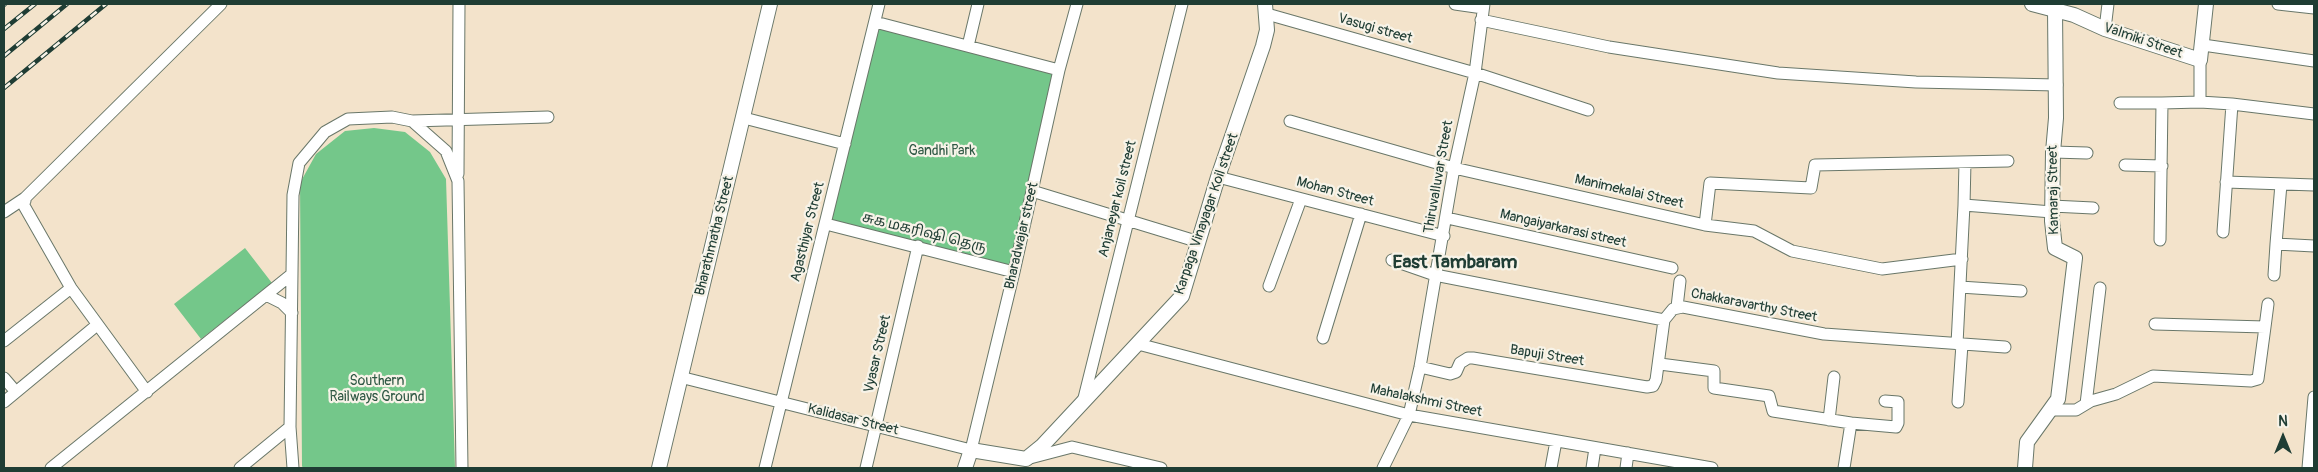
<!DOCTYPE html>
<html>
<head>
<meta charset="utf-8">
<style>
	body { margin:0 }
	#map { position:relative; width:2318px; height:472px; overflow:hidden; background:#f3e3cb; font-family:Pangolin,sans-serif }
	canvas { display:block }
	.frame { position:absolute; inset:0; border:5px solid #1f3d34; pointer-events:none }
	.north { position:absolute; left:2258px; top:412px; width:50px; height:50px; -webkit-text-stroke:4px #f7f3e8; paint-order:stroke; rotate:0deg; font-size:14px; font-weight:700; line-height:20px; text-align:center; color:#1f3d34 }
	.north::after { content:''; display:block; margin:auto; width:18px; height:22px; background:#1f3d34; clip-path:polygon(50% 0,100% 100%,50% 72%,0 100%) }
</style>
</head>
<body>
<div id="map">
<canvas width="2318" height="472"></canvas>
<div class="frame"></div>
<div class="north">N</div>
</div>
<script>
const c = document.querySelector('canvas').getContext('2d');
c.lineJoin = 'round';
function fillPath(path, color) {
  c.fillStyle = color;
  c.fill(path, 'evenodd');
}
function toPath(rows) {
  const path = new Path2D();
  for (const r of rows) {
    path.moveTo(r[0], r[1]);
    for (let i = 2; i < r.length; i += 2) path.lineTo(r[i], r[i + 1]);
  }
  return path;
}
function strokePath(path, color, width, dash) {
  c.strokeStyle = color;
  c.lineWidth = width;
  c.lineCap = dash ? 'butt' : 'round';
  c.setLineDash(dash || []);
  c.stroke(path);
}
function drawText(font, color, halo, rows, align = 'center') {
  c.font = font + ' Pangolin,"Noto Sans Tamil",sans-serif';
  c.lineWidth = 4.5;
  c.setLineDash([]);
  c.textBaseline = 'middle';
  c.strokeStyle = halo;
  c.fillStyle = color;
  for (const [text, x, y, turn = 0] of rows) {
    c.save();
    c.translate(x, y);
    c.rotate((+turn || 0) * Math.PI / 180);
    c.textAlign = isNaN(turn) ? turn : align;
    if (halo) c.strokeText(text, 0, 0);
    c.fillText(text, 0, 0);
    c.restore();
  }
}
const green = toPath([
	[874,27,1056,69,1014,272,826,224],
	[374,128,405,132,430,152,446,179,455,468,303,468,302,466,300,183,316,154,345,131],
	[245,248,272,283,201,339,174,304]
]);
const minor = toPath([
	[1455,4,1483,8],
	[2278,4,2314,8],
	[1267,14,1475,73,1588,110],
	[1481,20,1609,47,1778,73,1916,82,2057,85],
	[875,22,1059,70],
	[2105,29,2108,4],
	[2203,45,2314,61],
	[968,46,978,4],
	[2200,60,2200,102],
	[2120,103,2162,103],
	[744,118,845,144],
	[412,121,446,151,458,181,462,468],
	[1290,121,1454,168,1705,225,1754,231,1792,251,1882,269,1962,259],
	[2053,152,2087,153],
	[2125,165,2162,166],
	[458,174,459,4],
	[1218,177,1444,236],
	[2226,182,2314,185],
	[2281,184,2276,244,2314,246],
	[1032,191,1199,242],
	[1964,205,1965,162],
	[2052,206,2093,208],
	[4,212,25,198,25,201],
	[1447,218,1672,268],
	[826,224,1014,272],
	[1705,225,1710,183,1811,188,1815,165,2008,161],
	[2223,232,2232,104],
	[2160,240,2162,103,2200,102,2232,104,2314,114],
	[1392,260,1435,275,1664,320,1673,309,1683,307,1824,334,2005,347],
	[2274,275,2276,244],
	[1269,286,1301,199],
	[1960,287,2021,291],
	[266,295,282,303,292,313],
	[1677,307,1680,281],
	[2265,327,2268,304],
	[1323,338,1361,214],
	[4,341,71,288],
	[1138,344,1409,415,1712,468],
	[1957,344,1964,205,2052,212],
	[1660,364,1714,371,1714,388,1769,396,1773,411,1851,423,1896,427,1898,423,1898,402,1885,401],
	[1420,367,1450,374,1456,372,1460,363,1468,358,1473,358,1647,387,1653,386,1656,380,1664,320],
	[680,377,971,450,1014,272,1059,70,1077,4],
	[4,378,16,392],
	[147,392,71,288,23,204,25,198,221,4],
	[4,402,97,325],
	[1083,402,1182,4],
	[1958,402,1962,344],
	[2086,404,2100,288],
	[2051,410,2076,410,2091,401,2116,394,2153,376,2251,381,2258,379,2265,327,2155,324],
	[1829,420,1834,377],
	[1030,458,1072,447,1161,468],
	[51,468,292,274],
	[240,468,290,427],
	[293,468,290,427,293,195,299,163,325,132,348,119,392,117,412,121,548,117],
	[765,468,879,4],
	[866,468,918,246],
	[1383,468,1409,415,1420,367,1454,168,1475,73,1484,4],
	[1551,468,1556,441],
	[1592,468,1595,448],
	[1626,468,1628,453],
	[1844,468,1851,423],
	[2308,468,2314,397]
]);
const tertiary = toPath([
	[2032,4,2074,15,2105,29,2200,60,2206,4],
	[659,468,770,4],
	[965,468,971,450,1026,459,1042,446,1182,296,1218,177,1263,46,1267,30,1265,4],
	[2025,468,2027,442,2058,399,2075,258,2055,248,2052,221,2053,152,2056,118,2055,9]
]);
const rail = toPath([
	[4,5,5,4],
	[4,29,35,4],
	[4,56,67,4],
	[4,88,106,4]
]);
const streetNames = [
	["Vasugi street",1375,29,16],
	["Valmiki Street",2143,41,19],
	["Thiruvalluvar Street",1439,177,-80],
	["Kamaraj Street",2054,190,-91],
	["Mohan Street",1335,192,15],
	["Manimekalai Street",1629,192,13],
	["Anjaneyar koil street",1118,199,-76],
	["Karpaga Vinayagar Koil street",1207,214,-71],
	["Mangaiyarkarasi street",1563,229,13],
	["Agasthiyar Street",808,232,-76],
	["சுக மகரிஷி தெரு",924,233,14],
	["Bharathmatha Street",715,236,-76],
	["Bharadwajar street",1022,236,-77],
	["Chakkaravarthy Street",1754,306,11],
	["Vyasar Street",878,354,-77],
	["Bapuji Street",1547,356,9],
	["Mahalakshmi Street",1426,401,12],
	["Kalidasar Street",853,420,14]
];
const parkNames = [
	["Gandhi Park",942,151],
	["Southern",377,381],
	["Railways Ground",377,397]
];
const districtNames = [
	["East Tambaram",1455,263]
];
fillPath(green, '#74c78a');
strokePath(minor, '#697769', 13);
strokePath(tertiary, '#697769', 16);
strokePath(minor, '#fff', 11);
strokePath(tertiary, '#fff', 14);
strokePath(rail, '#1f3d34', 4.5);
strokePath(rail, '#f7f3e8', 2.5, [8]);
drawText('14px', '#1f3d34', '#f7f3e8', streetNames);
drawText('14px', '#305945', '#f7f3e8', parkNames);
drawText('bold 19px', '#1f3d34', '#f7f3e8', districtNames);
</script>
</body>
</html>
